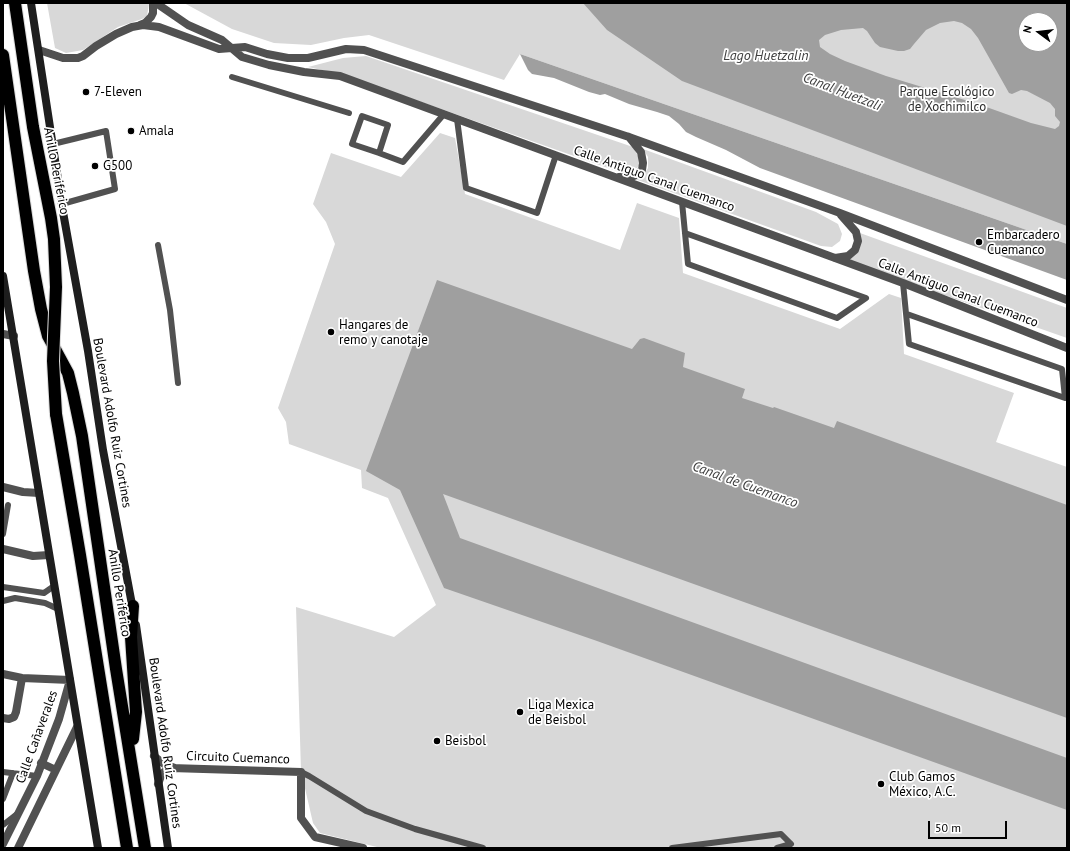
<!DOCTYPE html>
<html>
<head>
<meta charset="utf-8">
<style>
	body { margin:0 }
	#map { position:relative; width:1070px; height:851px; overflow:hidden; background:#fff; font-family:"PT Sans",sans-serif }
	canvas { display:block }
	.frame { position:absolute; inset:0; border:4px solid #000; pointer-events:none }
	.north { position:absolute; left:1018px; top:12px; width:40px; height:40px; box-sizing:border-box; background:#fff; border:1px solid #999; border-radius:50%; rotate:285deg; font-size:11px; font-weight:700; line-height:16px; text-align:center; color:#000 }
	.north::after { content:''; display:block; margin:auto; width:14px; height:18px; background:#000; clip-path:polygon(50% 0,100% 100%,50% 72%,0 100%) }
	.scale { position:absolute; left:928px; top:821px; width:79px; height:18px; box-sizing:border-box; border:2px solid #000; border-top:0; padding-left:5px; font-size:12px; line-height:14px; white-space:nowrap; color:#000; -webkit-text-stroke:3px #fff; paint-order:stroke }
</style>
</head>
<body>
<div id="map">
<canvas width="1070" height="851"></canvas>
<div class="frame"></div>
<div class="north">N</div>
<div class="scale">50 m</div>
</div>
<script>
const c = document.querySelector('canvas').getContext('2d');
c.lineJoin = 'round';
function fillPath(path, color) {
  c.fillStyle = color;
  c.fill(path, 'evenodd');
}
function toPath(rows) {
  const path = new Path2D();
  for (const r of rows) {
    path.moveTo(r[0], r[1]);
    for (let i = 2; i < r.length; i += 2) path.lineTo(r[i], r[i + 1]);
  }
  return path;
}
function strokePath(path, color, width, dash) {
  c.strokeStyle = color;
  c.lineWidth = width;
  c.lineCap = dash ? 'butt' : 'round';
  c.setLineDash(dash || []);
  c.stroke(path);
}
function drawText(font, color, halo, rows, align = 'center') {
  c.font = font + ' "PT Sans",sans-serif';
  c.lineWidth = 3.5;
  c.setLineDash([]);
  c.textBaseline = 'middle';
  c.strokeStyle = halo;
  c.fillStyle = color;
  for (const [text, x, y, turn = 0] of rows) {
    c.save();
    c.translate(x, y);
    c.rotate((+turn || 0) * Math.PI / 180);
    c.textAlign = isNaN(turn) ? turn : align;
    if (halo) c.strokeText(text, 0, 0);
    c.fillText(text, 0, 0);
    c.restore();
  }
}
const green = toPath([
	[47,3,149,3,149,4,147,16,142,19,118,27,83,50,66,53,55,48],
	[184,3,1067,3,1067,244,520,54,504,80,369,35,344,38,311,45,274,43,232,29],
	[1026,20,1050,20,1050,44,1026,44],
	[366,56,633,147,638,156,639,166,633,172,622,173,345,75,308,67,343,58],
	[440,133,455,138,465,194,620,250,637,203,679,218,683,273,840,329,889,294,901,298,904,354,1014,393,996,442,1067,467,1067,848,381,848,320,833,313,823,301,771,296,607,394,637,436,605,388,498,362,488,361,470,289,444,286,422,278,408,335,244,326,222,313,204,331,153,401,177],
	[643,149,816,212,838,224,842,234,840,241,832,247,821,246,635,179,643,176,648,168,648,157],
	[860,233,1067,308,1067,338,847,261]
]);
const water = toPath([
	[583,3,1067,3,1067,226,682,81,607,30],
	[1026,20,1050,20,1050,44,1026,44],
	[954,21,962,23,971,29,978,38,1009,93,1012,94,1021,90,1027,91,1050,103,1055,109,1055,116,1060,122,1059,126,1055,129,1031,123,978,104,886,76,845,61,830,54,820,47,819,40,825,35,841,30,863,28,867,31,875,43,880,47,898,51,904,51,910,49,914,44,926,30,940,23],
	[520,54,1067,244,1067,280,760,168,726,150,696,137,686,132,679,124,669,116,657,112,629,104,605,94,600,95,589,92,554,78,532,74,528,70],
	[437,280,632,349,640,339,644,338,685,353,683,367,745,389,742,398,773,408,774,407,834,428,837,421,1067,505,1067,718,443,494,460,538,1067,758,1067,810,597,641,444,588,400,490,366,471]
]);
const service = toPath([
	[232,77,349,113],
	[457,119,466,188,537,213,556,155],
	[53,144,106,131,115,189,62,204],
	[379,153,388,125,362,116,352,144,379,153,403,162,444,114],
	[682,202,688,264,837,318,866,298,685,233],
	[158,245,170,310,178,383],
	[903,283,909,344,1065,398,1062,369,907,314],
	[3,534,8,505],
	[3,587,44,593,54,586],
	[3,601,15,598,45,603,58,609],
	[3,772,37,776],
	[301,772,309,776,366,811,415,829,483,848],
	[3,799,13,773],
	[3,825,17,814],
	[672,848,781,834,791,844],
	[777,848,791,844]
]);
const minor = toPath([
	[156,3,188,25,222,40,242,57,269,65,304,72,340,76,903,283,1067,348],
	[140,25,145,23,151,17,153,13,153,3],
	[39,50,63,58,78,58,83,56,96,46,116,34,132,27,143,25,159,27,219,49,245,47,267,54,288,58,308,58,346,49,364,50,629,137,840,213,1067,300],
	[619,177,634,176,642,170,643,163,641,152,629,137],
	[835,258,848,256,855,250,858,241,856,232,841,215],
	[3,334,14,336],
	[3,487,23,492,39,493],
	[3,549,33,556,49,555],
	[3,674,22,678,70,680,59,719,37,776,3,844],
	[3,718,9,719,14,717,16,712,22,678],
	[154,756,164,764,175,768],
	[41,763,56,770],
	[158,784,161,776,164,772,171,768,301,772,301,818,315,837,363,848],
	[18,848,77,727]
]);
const secondary = toPath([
	[31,3,63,212,88,351,103,450,133,610],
	[3,276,98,848],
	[136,625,168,848]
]);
const motorway = toPath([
	[3,55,34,271,41,309,48,336,68,373,73,393,82,436,116,669,145,848],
	[56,414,80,555,127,848],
	[133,739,136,712,131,637,133,606]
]);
const motorwayBridge = toPath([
	[15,3,33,127,51,218,54,239,56,287,53,361,56,414]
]);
const markers = [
	[86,92,4,"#000"],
	[131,131,4,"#000"],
	[95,166,4,"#000"],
	[979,242,4,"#000"],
	[331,332,4,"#000"],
	[520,712,4,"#000"],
	[437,741,4,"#000"],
	[881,784,4,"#000"]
];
const poiNames = [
	["7-Eleven",94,92],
	["Amala",139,131],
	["G500",103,166],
	["Embarcadero",987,235],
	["Cuemanco",987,250],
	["Hangares de",339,325],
	["remo y canotaje",339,340],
	["Liga Mexica",528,705],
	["de Beisbol",528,720],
	["Beisbol",445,741],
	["Club Gamos",889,777],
	["México, A.C.",889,792]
];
const parkNames = [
	["Parque Ecológico",947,92],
	["de Xochimilco",947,107]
];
const streetNames = [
	["Anillo Periférico",56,171,79],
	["Calle Antiguo Canal Cuemanco",654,179,20],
	["Calle Antiguo Canal Cuemanco",958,293,21],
	["Boulevard Adolfo Ruiz Cortines",112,423,80],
	["Anillo Periférico",119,593,81],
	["Calle Cañaverales",37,737,-70],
	["Boulevard Adolfo Ruiz Cortines",165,743,82],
	["Circuito Cuemanco",238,758,2]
];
const waterNames = [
	["Lago Huetzalin",766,56],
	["Canal Huetzali",842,92,21],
	["Canal de Cuemanco",745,485,20]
];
fillPath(green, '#d8d8d8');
fillPath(water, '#9f9f9f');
strokePath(motorway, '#dbdbdb', 14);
strokePath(service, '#515151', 6);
strokePath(minor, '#515151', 8);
strokePath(secondary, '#1e1e1e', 8);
strokePath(motorway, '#000', 12);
strokePath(motorwayBridge, '#dbdbdb', 14, []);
strokePath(motorwayBridge, '#000', 12);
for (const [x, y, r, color] of markers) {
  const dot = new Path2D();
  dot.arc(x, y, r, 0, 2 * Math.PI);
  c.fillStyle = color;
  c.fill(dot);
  strokePath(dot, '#fff', 1.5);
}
drawText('13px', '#000', '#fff', poiNames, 'left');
drawText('13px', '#2f2f2f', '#fff', parkNames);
drawText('13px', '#000', '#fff', streetNames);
drawText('italic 14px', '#404040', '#fff', waterNames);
</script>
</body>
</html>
